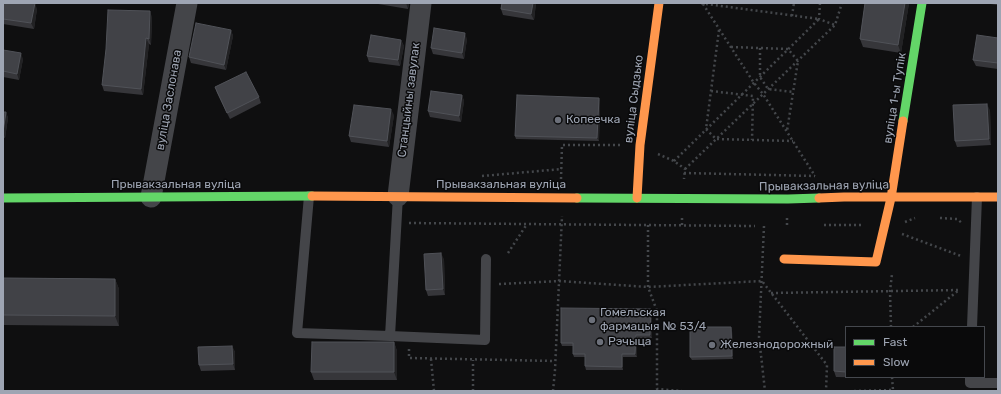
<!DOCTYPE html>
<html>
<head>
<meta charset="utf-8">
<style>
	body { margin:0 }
	#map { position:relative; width:1001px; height:394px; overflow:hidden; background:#0f0f10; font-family:Rubik,sans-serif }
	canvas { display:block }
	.frame { position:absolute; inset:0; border:4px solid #9ea5b3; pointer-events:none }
	.legend { position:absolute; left:845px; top:326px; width:140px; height:52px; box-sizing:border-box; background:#0a0a0b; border:1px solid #45484e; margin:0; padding:5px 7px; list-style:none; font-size:12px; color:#9ea5b3 }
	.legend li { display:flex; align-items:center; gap:8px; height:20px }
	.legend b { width:20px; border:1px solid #45484e }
</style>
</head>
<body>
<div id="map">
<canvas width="1001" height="394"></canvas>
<div class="frame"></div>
<ul class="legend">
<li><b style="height:5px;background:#63d668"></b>Fast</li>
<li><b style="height:5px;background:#ff974d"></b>Slow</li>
</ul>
</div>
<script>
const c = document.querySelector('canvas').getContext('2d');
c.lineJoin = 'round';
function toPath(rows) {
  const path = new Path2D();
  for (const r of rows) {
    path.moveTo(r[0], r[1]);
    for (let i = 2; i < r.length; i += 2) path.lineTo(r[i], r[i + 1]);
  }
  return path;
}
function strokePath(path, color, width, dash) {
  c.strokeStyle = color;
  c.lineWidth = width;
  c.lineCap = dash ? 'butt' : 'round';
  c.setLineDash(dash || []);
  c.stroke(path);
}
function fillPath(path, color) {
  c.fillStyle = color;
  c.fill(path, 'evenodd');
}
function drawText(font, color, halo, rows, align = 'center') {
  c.font = font + ' Rubik,sans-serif';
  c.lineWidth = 3;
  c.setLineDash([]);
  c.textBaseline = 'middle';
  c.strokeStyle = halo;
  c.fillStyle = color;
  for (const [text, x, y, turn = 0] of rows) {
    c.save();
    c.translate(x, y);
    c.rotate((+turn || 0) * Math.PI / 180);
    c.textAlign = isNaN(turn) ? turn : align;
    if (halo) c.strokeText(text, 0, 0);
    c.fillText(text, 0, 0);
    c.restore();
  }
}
const path = toPath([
	[820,3,819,19,835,25],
	[703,4,754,83,763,94,815,176],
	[792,16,794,3],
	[719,30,706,129,716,139,793,141],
	[731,47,788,49,798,61,787,131],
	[760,48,760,77,768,89,793,92],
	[711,91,753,96,752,140],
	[658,154,674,161,685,169,684,179],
	[674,161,819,19,699,3],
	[685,169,835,25,842,3],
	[684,173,815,176],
	[482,176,562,169],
	[561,179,562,145,621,145],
	[940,218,957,219,962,223],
	[905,222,915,218],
	[409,223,755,226],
	[648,225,648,287,657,311,657,389,682,391],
	[682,225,682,218],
	[787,225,787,218],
	[824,225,864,225],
	[764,226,759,337,765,391],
	[902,234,961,256],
	[508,253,527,224],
	[499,284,559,281,648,287,762,281,827,365,826,391],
	[771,293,960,290],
	[891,327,890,291,892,274],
	[913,327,959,290],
	[409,349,409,358,555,361],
	[431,359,434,391],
	[473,391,473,360],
	[553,391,555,370,562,216],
	[854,391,893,390,892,377]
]);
const lane = toPath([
	[309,196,297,333,390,336,398,196],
	[972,327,977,197],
	[390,336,485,340,486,259],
	[970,377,970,383,998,383]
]);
const street = toPath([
	[398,196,421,3],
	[151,197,187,3]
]);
const fast = toPath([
	[903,121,922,3],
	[3,198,312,196],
	[577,198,788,199,819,198]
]);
const slow = toPath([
	[312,196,577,198],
	[637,198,640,145,659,3],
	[819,198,844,197,998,197],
	[784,259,876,262,891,198,903,121]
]);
const wall = toPath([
	[3,3,37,9,34,29,3,24],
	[377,3,409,3,408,9,378,4],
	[502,3,536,3,534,20,503,15,501,9],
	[865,3,909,3,901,53,863,47,860,39],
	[983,3,998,3,998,5],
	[152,17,151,45,149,44,143,95,104,91,102,85],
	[231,30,233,36,226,70,191,63,189,57],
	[998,38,998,69,976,66,973,60],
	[467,39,464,59,433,54,431,48],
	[401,40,404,46,400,66,369,62,367,56],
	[3,50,23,59,19,80,3,77],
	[215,87,259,97,261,103,230,119,217,93],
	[462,95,464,101,461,122,430,117,428,111],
	[599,98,600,101,599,141,516,139,515,136],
	[990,110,991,145,957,147,955,141],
	[3,112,6,112,8,118,5,138,3,137],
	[394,115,389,147,351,142,349,136],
	[444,259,445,295,428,296,426,290],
	[3,278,115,279,119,289,119,326,3,325],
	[652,312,652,338,637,338,637,357,623,357,623,370,586,370,585,366,585,357,574,357,573,354,573,346,562,346,561,343],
	[731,327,732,330,733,359,692,360,690,357],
	[394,342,397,351,397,380,314,380,311,372],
	[232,346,235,352,235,370,201,371,199,365],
	[846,347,846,377,883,377,883,378,836,377,834,371]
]);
const shadedWall = toPath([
	[35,3,37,9,34,29,31,23],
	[406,3,409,3,408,9],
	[533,3,536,3,534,20,531,14],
	[905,3,909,3,901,53,898,45],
	[150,11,152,17,151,45,149,39],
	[231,30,233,36,226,70,224,65],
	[465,33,467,39,464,59,462,53],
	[146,38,149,44,143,95,141,89],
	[401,40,404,46,400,66,398,60],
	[21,53,23,59,19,80,17,74],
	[462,95,464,101,461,122,459,116],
	[599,98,600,101,599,141,597,138],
	[987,104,990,110,991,145,989,139],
	[391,109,394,115,389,147,387,141],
	[6,112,8,118,5,138,3,132],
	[441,253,444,259,445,295,443,289],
	[115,279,119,289,119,326,115,316],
	[651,309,652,312,652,338,650,335],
	[731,327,732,330,733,359,732,356],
	[636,335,637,338,637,357,635,354],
	[394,342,397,351,397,380,394,372],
	[232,346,235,352,235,370,233,364],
	[622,354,623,357,623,370,622,367]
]);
const building = toPath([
	[3,3,35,3,31,23,3,19,3,3],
	[502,3,533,3,531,14,501,9,502,3],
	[865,3,905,3,898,45,860,39,865,3],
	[108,10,150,11,149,39,146,38,141,89,102,85,106,49,108,10],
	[196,23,231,30,224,65,189,57,196,23],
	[434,28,465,33,462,53,431,48,434,28],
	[371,35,401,40,398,60,367,56,371,35],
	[977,35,998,38,998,63,973,60,977,35],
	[3,50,21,53,17,74,3,71,3,50],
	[246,72,259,97,227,113,215,87,246,72],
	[431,91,462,95,459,116,428,111,431,91],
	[517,95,599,98,597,138,515,136,517,95],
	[987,104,989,139,955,141,953,105,987,104],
	[354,105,391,109,387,141,349,136,354,105],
	[3,112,6,112,3,132,3,112],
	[441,253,443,289,426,290,424,254,441,253],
	[3,278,115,279,115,316,3,315,3,278],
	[561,308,651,309,650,335,636,335,635,354,622,354,622,367,585,366,585,354,573,354,573,343,561,343,561,308],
	[690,327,731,327,732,356,690,357,690,327],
	[312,342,394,342,394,372,311,372,312,342],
	[232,346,233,364,199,365,198,347,232,346],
	[834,347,846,347,846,372,834,371,834,347]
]);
const markers = [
	[558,120,4,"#6c707a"],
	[592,320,4,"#6c707a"],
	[600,342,4,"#6c707a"],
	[712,345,4,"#6c707a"]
];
const streetNames = [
	["вуліца 1-ы Тупік",895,98,-81],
	["вуліца Сыдзько",634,99,-83],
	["вуліца Заслонава",169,100,-80],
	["Станцыйны завулак",409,100,-83],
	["Прывакзальная вуліца",176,185],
	["Прывакзальная вуліца",501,185],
	["Прывакзальная вуліца",824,186,-1]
];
const poiNames = [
	["Копеечка",566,120],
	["Гомельская",600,313],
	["фармацыя № 53/4",600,327],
	["Рэчыца",608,342],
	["Железнодорожный",720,345]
];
strokePath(path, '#44474b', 2.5, [2, 3]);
strokePath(lane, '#444549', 10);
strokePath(street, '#444549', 21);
strokePath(fast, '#63d668', 9);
strokePath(slow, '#ff974d', 9);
fillPath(wall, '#36363a');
fillPath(shadedWall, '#222224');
fillPath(building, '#414247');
strokePath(building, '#505258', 1);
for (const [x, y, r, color] of markers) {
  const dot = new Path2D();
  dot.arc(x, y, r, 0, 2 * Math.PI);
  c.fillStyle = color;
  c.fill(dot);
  strokePath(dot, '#0a0a0b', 1.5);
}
drawText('12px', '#9ea5b3', '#0a0a0b', streetNames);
drawText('12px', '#9ea5b3', '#0a0a0b', poiNames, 'left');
</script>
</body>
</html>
